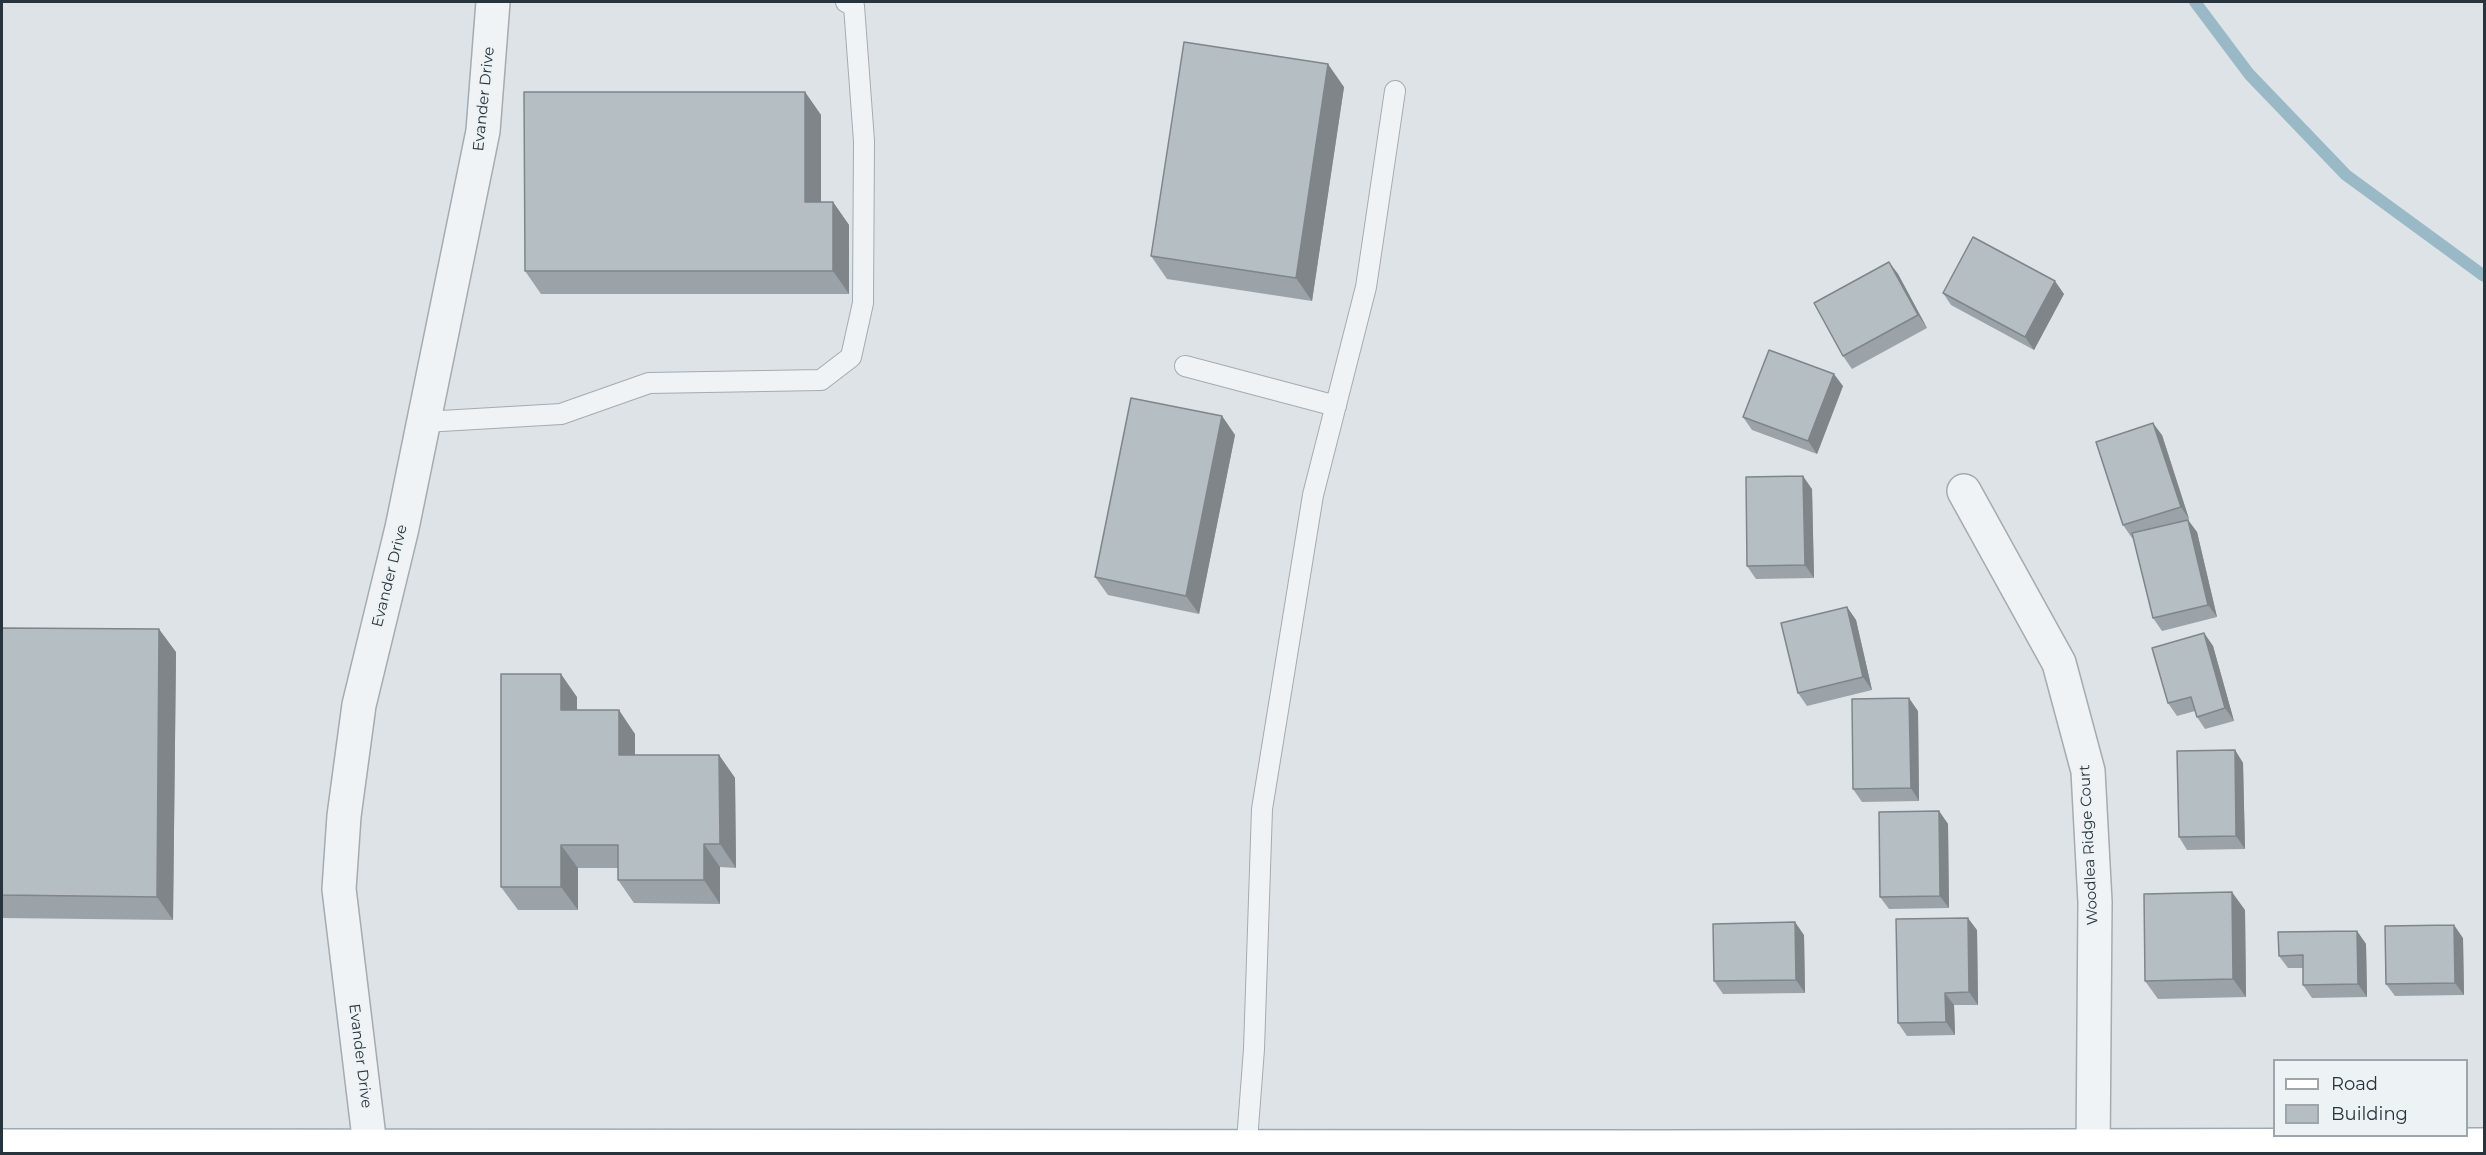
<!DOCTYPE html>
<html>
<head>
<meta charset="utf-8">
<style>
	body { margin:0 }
	#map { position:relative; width:2486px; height:1155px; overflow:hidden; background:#dee3e7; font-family:Montserrat,sans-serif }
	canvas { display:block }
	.frame { position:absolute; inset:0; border:3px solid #28343d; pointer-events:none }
	.legend { position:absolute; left:2273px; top:1059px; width:195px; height:78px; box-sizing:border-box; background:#edf2f5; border:2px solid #9ea6ab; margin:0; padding:8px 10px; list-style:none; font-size:18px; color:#28343d }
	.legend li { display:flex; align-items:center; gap:12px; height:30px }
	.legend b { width:30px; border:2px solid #9ea6ab }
</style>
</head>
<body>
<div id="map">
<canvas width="2486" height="1155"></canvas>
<div class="frame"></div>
<ul class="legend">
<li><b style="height:8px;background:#fff"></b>Road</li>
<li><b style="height:16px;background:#b5bec3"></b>Building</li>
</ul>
</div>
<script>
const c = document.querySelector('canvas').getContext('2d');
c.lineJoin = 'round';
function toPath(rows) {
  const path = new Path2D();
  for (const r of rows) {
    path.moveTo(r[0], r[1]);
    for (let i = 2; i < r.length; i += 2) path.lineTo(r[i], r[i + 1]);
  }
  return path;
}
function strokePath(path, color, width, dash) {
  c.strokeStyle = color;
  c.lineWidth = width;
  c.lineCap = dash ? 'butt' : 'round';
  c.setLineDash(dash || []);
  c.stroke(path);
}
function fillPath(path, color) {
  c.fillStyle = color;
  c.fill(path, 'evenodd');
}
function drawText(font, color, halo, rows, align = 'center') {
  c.font = font + ' Montserrat,sans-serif';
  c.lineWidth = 4.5;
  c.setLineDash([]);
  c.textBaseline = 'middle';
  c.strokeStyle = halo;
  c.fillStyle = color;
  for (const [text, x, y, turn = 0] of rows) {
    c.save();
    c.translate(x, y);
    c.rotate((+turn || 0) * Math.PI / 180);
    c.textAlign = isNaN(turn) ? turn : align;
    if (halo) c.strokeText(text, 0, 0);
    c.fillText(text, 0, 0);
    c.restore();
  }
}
const stream = toPath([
	[2195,2,2249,74,2346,175,2484,276]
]);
const service = toPath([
	[1185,366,1336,406],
	[424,422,561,414,649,383,821,380,851,357,863,303,864,141,854,6,846,2],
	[1246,1154,1254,1049,1262,809,1313,495,1366,287,1395,91]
]);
const minor = toPath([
	[1964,491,2059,663,2088,771,2095,902,2093,1154],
	[371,1154,339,889,344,816,359,705,402,528,483,131,493,2]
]);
const primary = toPath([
	[2,1146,1661,1147,2484,1145]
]);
const wall = toPath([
	[1344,87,1312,301,1167,279,1151,256],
	[805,92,821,115,821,202,833,202,849,225,849,294,541,294,525,271],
	[1889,262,1898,274,1927,328,1852,369,1843,356],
	[1943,293,2064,294,2034,350,1951,305],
	[1843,386,1817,454,1752,430,1743,417],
	[1222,416,1235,435,1199,614,1108,595,1095,577],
	[2162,435,2189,519,2188,520,2197,532,2217,617,2162,631,2153,618,2133,538,2132,538,2123,525],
	[1812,489,1814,578,1756,579,1747,566],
	[1847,607,1856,620,1872,690,1807,706,1798,693],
	[2,628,176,652,173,920,2,918],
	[2204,633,2213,646,2234,721,2205,729,2197,717,2195,711,2177,716,2168,703],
	[577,697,577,710,635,734,635,755,719,755,735,778,736,868,720,867,720,904,634,903,618,880,618,868,578,868,578,910,518,910,501,887],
	[1918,711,1919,801,1862,802,1853,789],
	[2235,750,2243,763,2245,849,2187,850,2179,837],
	[1939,811,1948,824,1949,908,1889,909,1880,897],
	[2245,910,2246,997,2158,999,2145,981],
	[1977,930,1978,1005,1954,1005,1955,1035,1907,1036,1898,1023],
	[2357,931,2366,944,2367,997,2312,998,2303,985,2303,968,2288,968,2279,956],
	[1804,935,1805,993,1723,994,1714,981],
	[2463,938,2464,995,2395,996,2386,984]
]);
const shadedWall = toPath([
	[1328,64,1344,87,1312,301,1296,278],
	[805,92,821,115,821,225,805,202],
	[833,202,849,225,849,294,833,271],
	[1889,262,1898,274,1927,328,1918,315],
	[2055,281,2064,294,2034,350,2025,337],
	[1834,374,1843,386,1817,454,1808,441],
	[1222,416,1235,435,1199,614,1186,596],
	[2153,423,2162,435,2189,519,2181,507],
	[1803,476,1812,489,1814,578,1805,565],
	[2188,520,2197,532,2217,617,2208,605],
	[1847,607,1856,620,1872,690,1863,677],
	[159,629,176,652,173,920,157,897],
	[2204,633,2213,646,2234,721,2225,708],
	[561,674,577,697,577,734,561,710],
	[1909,698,1918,711,1919,801,1911,788],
	[619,710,635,734,635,779,619,755],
	[2235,750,2243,763,2245,849,2236,836],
	[719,755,735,778,736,868,720,844],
	[1939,811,1948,824,1949,908,1940,896],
	[704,844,720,867,720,904,704,880],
	[561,845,578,868,578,910,561,887],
	[2232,892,2245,910,2246,997,2233,979],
	[1968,918,1977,930,1978,1005,1969,992],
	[1795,922,1804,935,1805,993,1796,980],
	[2454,925,2463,938,2464,995,2455,983],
	[2357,931,2366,944,2367,997,2358,984],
	[1945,993,1954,1005,1955,1035,1946,1022]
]);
const building = toPath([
	[1184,42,1328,64,1296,278,1151,256,1184,42],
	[524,92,805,92,805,202,833,202,833,271,525,271,524,92],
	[1973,237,2055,281,2025,337,1943,293,1973,237],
	[1889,262,1918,315,1843,356,1814,303,1889,262],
	[1769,350,1834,374,1808,441,1743,417,1769,350],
	[1131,398,1222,416,1186,596,1095,577,1131,398],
	[2153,423,2181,507,2123,525,2096,442,2153,423],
	[1803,476,1805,565,1747,566,1746,477,1803,476],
	[2188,520,2208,605,2153,618,2132,533,2188,520],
	[1847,607,1863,677,1798,693,1781,623,1847,607],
	[2,628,159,629,157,897,2,895,2,628],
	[2204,633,2225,708,2197,717,2191,697,2168,703,2152,648,2204,633],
	[501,674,561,674,561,710,619,710,619,755,719,755,720,844,704,844,704,880,618,880,618,845,561,845,561,887,501,887,501,674],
	[1909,698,1911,788,1853,789,1852,699,1909,698],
	[2235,750,2236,836,2179,837,2177,751,2235,750],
	[1939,811,1940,896,1880,897,1879,812,1939,811],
	[2232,892,2233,979,2145,981,2144,894,2232,892],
	[1968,918,1969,992,1945,993,1946,1022,1898,1023,1896,919,1968,918],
	[1795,922,1796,980,1714,981,1713,924,1795,922],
	[2454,925,2455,983,2386,984,2385,926,2454,925],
	[2357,931,2358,984,2303,985,2303,955,2279,956,2278,932,2357,931]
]);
const streetNames = [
	["Evander Drive",484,99,-84],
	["Evander Drive",390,576,-76],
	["Woodlea Ridge Court",2089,845,-93],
	["Evander Drive",360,1056,83]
];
strokePath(stream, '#9ab9c6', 12);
strokePath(service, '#a4abb1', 22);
strokePath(minor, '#a4abb1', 36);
strokePath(primary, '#9eaab2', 36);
strokePath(service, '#f0f3f5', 20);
strokePath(minor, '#f0f3f5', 33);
strokePath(primary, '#fff', 33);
fillPath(wall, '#9ca3a8');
fillPath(shadedWall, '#7f8588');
fillPath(building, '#b5bec3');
strokePath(building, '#7f8588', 1.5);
drawText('15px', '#28343d', '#edf2f5', streetNames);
</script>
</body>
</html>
